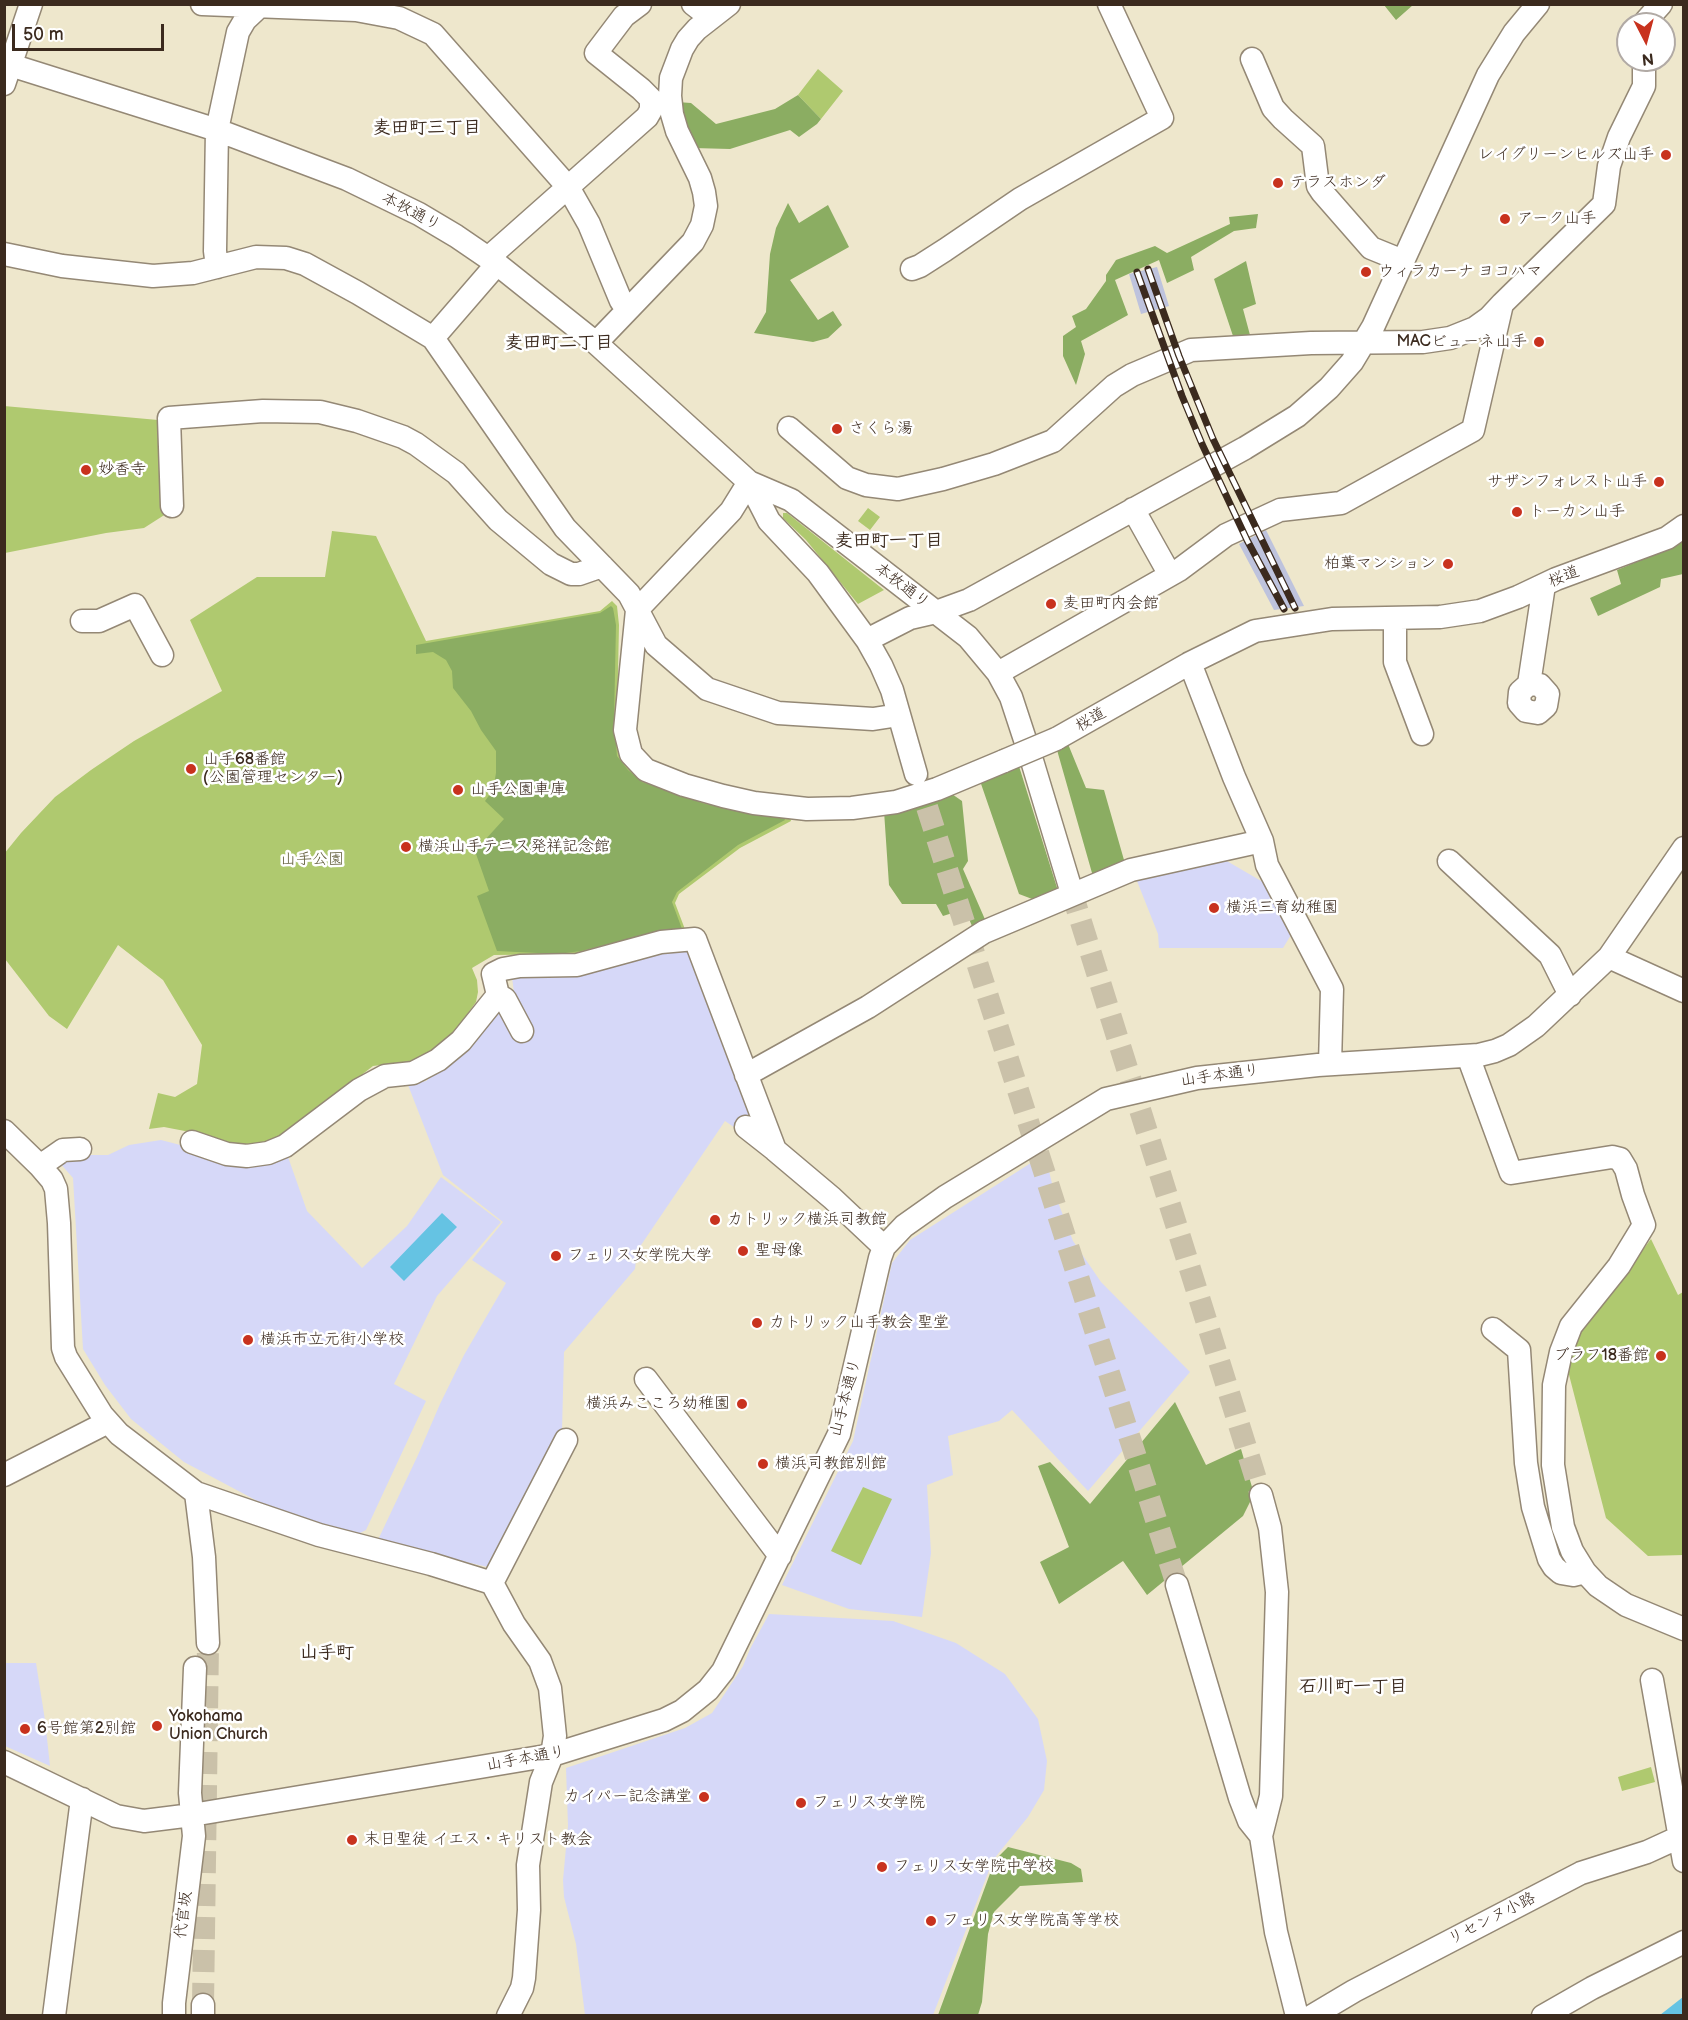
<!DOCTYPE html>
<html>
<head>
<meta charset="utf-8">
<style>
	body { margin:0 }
	#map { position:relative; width:1688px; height:2020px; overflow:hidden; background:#eee7cc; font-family:"Balsamiq Sans",sans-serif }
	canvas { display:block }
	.frame { position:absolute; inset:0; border:6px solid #3b2a1e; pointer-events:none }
	.north { position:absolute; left:1616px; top:12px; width:60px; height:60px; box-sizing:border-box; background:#fff; border:2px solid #b1aaa5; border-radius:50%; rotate:174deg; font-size:16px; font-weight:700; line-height:24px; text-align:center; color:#3b2a1e }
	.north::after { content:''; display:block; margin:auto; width:21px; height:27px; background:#c8321e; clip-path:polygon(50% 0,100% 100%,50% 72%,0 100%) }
	.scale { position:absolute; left:12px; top:24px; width:152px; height:27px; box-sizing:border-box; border:3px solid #3b2a1e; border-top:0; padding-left:8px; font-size:18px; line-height:21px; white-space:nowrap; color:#3b2a1e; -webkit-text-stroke:4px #fff; paint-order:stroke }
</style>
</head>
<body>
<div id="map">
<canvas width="1688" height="2020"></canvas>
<div class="frame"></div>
<div class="north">N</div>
<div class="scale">50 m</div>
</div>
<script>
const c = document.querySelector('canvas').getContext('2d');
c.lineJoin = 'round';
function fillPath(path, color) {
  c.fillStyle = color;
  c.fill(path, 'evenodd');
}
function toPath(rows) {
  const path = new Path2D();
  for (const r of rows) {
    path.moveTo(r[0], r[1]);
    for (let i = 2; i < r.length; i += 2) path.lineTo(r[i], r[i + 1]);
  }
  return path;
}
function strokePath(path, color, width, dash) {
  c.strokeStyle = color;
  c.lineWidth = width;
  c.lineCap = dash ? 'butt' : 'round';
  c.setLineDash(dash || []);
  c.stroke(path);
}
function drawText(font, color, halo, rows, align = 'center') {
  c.font = font + ' "Balsamiq Sans","Klee One",sans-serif';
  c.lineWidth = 5;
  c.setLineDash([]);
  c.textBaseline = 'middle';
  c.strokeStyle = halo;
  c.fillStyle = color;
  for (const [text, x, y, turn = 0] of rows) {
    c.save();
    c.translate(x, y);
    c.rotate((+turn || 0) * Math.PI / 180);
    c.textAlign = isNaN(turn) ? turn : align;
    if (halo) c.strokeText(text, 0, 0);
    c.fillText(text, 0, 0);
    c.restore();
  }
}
const built = toPath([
	[1220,857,1268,885,1294,930,1283,948,1159,948,1158,934,1135,876],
	[691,949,763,1134,741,1132,725,1121,637,1251,635,1269,564,1352,562,1431,488,1567,377,1542,418,1455,440,1404,464,1355,506,1283,472,1260,503,1222,443,1175,408,1085,426,1081,473,1042,499,1012,505,1015,514,993,512,977,652,952],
	[161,1140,188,1147,287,1154,307,1211,362,1268,407,1226,441,1177,501,1222,437,1296,394,1384,426,1401,366,1530,356,1535,324,1527,263,1504,184,1462,131,1419,105,1385,83,1349,73,1178,59,1162,69,1155,108,1155,129,1145],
	[1045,1154,1054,1192,1073,1241,1101,1282,1190,1372,1088,1491,1012,1410,999,1421,948,1436,953,1475,927,1485,931,1553,922,1617,849,1609,782,1585,853,1441,892,1263,910,1240],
	[769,1614,893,1621,956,1643,1005,1674,1038,1719,1047,1761,1044,1790,1028,1817,993,1860,933,2015,585,2015,576,1944,564,1897,563,1880,568,1826,566,1768,685,1728,712,1713,743,1666,750,1649],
	[5,1663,36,1663,45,1720,50,1766,5,1746]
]);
const industrial = toPath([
	[1157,267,1169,306,1141,314,1129,274],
	[1266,530,1304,606,1274,610,1239,544]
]);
const green = toPath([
	[818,69,843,91,821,119,798,95],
	[4,406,158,420,169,512,144,528,106,533,5,553],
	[868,508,880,517,870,530,858,521],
	[783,513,787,513,884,590,858,604,806,540,783,518],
	[332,531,376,536,426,641,600,611,612,601,617,606,619,625,617,721,620,755,790,817,791,821,740,848,679,894,675,903,686,932,581,954,494,955,472,968,477,980,478,992,476,1002,455,1031,435,1049,414,1061,373,1066,291,1130,267,1145,249,1147,217,1142,190,1132,164,1127,149,1129,158,1093,175,1097,197,1084,202,1045,163,980,118,945,67,1029,49,1016,5,959,4,854,21,833,55,797,91,770,134,741,222,691,190,620,257,577,325,577],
	[1651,1239,1678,1295,1683,1292,1683,1555,1648,1556,1606,1518,1567,1367,1581,1332],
	[863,1487,892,1499,861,1565,831,1551],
	[1651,1767,1655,1782,1622,1791,1618,1777]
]);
const forest = toPath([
	[1384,5,1413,5,1396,20],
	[798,95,821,119,817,124,799,137,790,130,730,149,693,148,677,102,691,103,716,124,775,109],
	[788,203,799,223,828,205,849,247,790,280,818,320,833,311,842,325,828,338,813,342,754,333,766,312,770,254,776,228],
	[1258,214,1256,228,1234,231,1191,257,1194,270,1167,283,1159,260,1115,280,1128,315,1081,341,1085,354,1076,385,1063,356,1063,336,1076,327,1072,316,1086,309,1106,281,1106,275,1116,260,1155,246,1167,253,1230,224,1229,217],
	[1246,261,1256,304,1243,309,1250,335,1233,336,1214,279],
	[1683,539,1683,574,1661,579,1660,587,1598,616,1590,598,1621,584,1617,570,1673,547],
	[611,606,613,608,616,625,614,720,617,756,628,770,642,782,705,804,784,818,785,820,738,845,677,892,672,902,682,929,655,932,581,951,558,954,497,951,477,896,489,891,475,851,504,819,485,801,493,790,496,773,496,751,481,730,471,711,453,688,452,671,446,660,433,652,416,654,416,645,600,613],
	[1068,744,1086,788,1104,790,1126,867,1094,880,1057,750],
	[1018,763,1059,894,1040,902,1019,894,979,778],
	[949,792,962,801,968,861,963,869,987,924,974,931,965,909,943,916,936,904,902,904,889,885,884,811],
	[1175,1402,1206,1465,1241,1449,1254,1494,1243,1516,1147,1595,1123,1561,1059,1604,1040,1562,1069,1547,1038,1466,1050,1462,1090,1504],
	[1008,1847,1071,1863,1081,1869,1083,1882,1020,1886,994,1912,988,1934,982,2002,978,2015,938,2015,995,1860]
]);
const water = toPath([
	[442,1213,457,1227,404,1281,390,1267],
	[1683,1997,1683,2015,1660,2015]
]);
const minorTunnel = toPath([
	[917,776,1177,1585],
	[1071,890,1261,1495],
	[203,2005,208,1643]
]);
const minor = toPath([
	[202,4,356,10,399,18,433,34,568,187,589,224,621,301],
	[693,4,711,18],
	[1645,24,1645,22,1661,4],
	[1252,59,1273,108,1283,119,1313,146,1318,186,1322,192,1371,248,1403,261],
	[4,63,217,130,347,179,419,214,456,236,497,264,596,343,749,482,791,500,968,637,998,673,1011,697,1033,764,1071,890],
	[4,84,31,4],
	[4,254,62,266,153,276,193,273,256,257,286,258,305,264,358,293,433,338,565,528,629,594,656,645,707,689,778,713,873,719,899,715],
	[488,258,647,117,651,110,651,99,641,89,596,53,624,16,640,4],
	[217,267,215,251,217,130,238,32,245,20,262,4],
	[912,269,920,266,945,250,1020,199,1162,118,1109,4],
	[433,338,497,264],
	[596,343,693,242,702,225,706,206,704,192,700,178,677,131,672,114,670,96,671,78,682,49,688,39,697,29,729,4],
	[789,428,847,478,866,485,898,489,943,479,994,464,1053,441,1114,386,1132,375,1191,350,1311,343,1423,342,1450,338,1475,328,1489,318,1502,304],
	[749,482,769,521,818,573,867,640,881,665,892,690,916,774],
	[172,506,169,418,263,411,320,412,357,421,403,437,416,444,456,473,498,520,551,564,571,574,579,574,602,566],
	[1133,509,1170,575],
	[637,610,625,730,631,754,646,770,684,785,723,796,754,803,807,809,852,808,896,802,937,789,1004,761],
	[637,610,731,511,749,482],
	[1395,618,1395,662,1422,734],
	[82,621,99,621,135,605,162,655],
	[867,640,910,618,936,612,969,600,1245,448,1297,416,1329,388,1352,362,1373,327,1488,75,1514,33,1538,4],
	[1190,663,1234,777,1262,841,1267,865,1332,989,1330,1064],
	[998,673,1179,570,1226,535,1280,510,1341,503,1473,430,1502,304,1604,204,1609,166,1619,137,1644,86,1644,60],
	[1529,684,1540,685,1548,694,1546,706,1538,713,1526,711,1519,703,1520,692,1529,684,1544,585],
	[1056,739,1190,663,1255,631,1332,619,1440,617,1480,611,1518,597,1556,579,1667,538,1684,526],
	[1449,861,1550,955,1570,995],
	[1609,957,1684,991],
	[498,995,505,999,522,1031],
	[1468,1056,1511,1173,1612,1157,1620,1159,1626,1169,1633,1195,1644,1225,1619,1266,1571,1326,1561,1352,1554,1385,1553,1465,1563,1527,1572,1551,1585,1572,1598,1586,1626,1605,1684,1629],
	[746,1075,868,1007,984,932,1131,870,1262,841],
	[746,1127,774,1149],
	[4,1131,40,1166,52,1180,56,1189,59,1223,63,1348,66,1357,102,1415,119,1434,196,1493,319,1535,431,1564,492,1583,514,1624,540,1661,550,1688,555,1736,552,1755,541,1782,528,1865,529,1910,524,1978,522,1988,508,2016],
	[192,1142,227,1154,247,1156,268,1153,285,1146,359,1090,385,1076,413,1073,438,1060,461,1041,498,995,493,974,503,969,520,966,577,965,661,942,695,939,775,1150,832,1198,884,1247],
	[40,1166,63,1150,80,1149],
	[1493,1329,1519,1350,1526,1463,1533,1507,1549,1559,1554,1567,1561,1573,1573,1575,1585,1572],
	[646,1379,780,1556],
	[4,1475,108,1422],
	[196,1493,204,1557,208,1643],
	[1261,1495,1270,1528,1277,1592,1271,1796,1261,1836,1276,1932,1297,2016],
	[492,1583,566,1440],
	[1177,1585,1240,1798,1249,1821,1261,1836],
	[1652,1680,1684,1861],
	[4,1762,116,1816,144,1821,192,1815,552,1755,664,1720,682,1711,708,1690,723,1671,839,1434,880,1258,884,1247,904,1226,945,1197,1106,1099,1197,1078,1318,1065,1479,1055,1495,1051,1509,1045,1536,1026,1609,957,1684,848],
	[203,2005,203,2016],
	[54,2016,82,1799],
	[174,2016,174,2003,194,1836,190,1793,195,1668],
	[1312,2016,1354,1991,1581,1873,1647,1852,1684,1835],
	[1543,2016,1592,1988,1684,1942]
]);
const rail = toPath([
	[1148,269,1179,356,1213,439,1295,608],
	[1137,272,1182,396,1202,444,1247,540,1284,609]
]);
const minorBridge = toPath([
	[1004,761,1056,739]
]);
const markers = [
	[1666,155,6,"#c8321e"],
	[1278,183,6,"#c8321e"],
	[1505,219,6,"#c8321e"],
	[1366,272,6,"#c8321e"],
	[1539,342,6,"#c8321e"],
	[837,429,6,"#c8321e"],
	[86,470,6,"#c8321e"],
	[1659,482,6,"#c8321e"],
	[1517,512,6,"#c8321e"],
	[1448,564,6,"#c8321e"],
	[1051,604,6,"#c8321e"],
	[191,769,6,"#c8321e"],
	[458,790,6,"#c8321e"],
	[406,847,6,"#c8321e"],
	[1214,908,6,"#c8321e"],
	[715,1220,6,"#c8321e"],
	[743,1251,6,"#c8321e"],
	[556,1256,6,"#c8321e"],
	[757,1323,6,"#c8321e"],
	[248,1340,6,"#c8321e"],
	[1661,1356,6,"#c8321e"],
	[742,1404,6,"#c8321e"],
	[763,1464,6,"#c8321e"],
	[157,1726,6,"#c8321e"],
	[25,1729,6,"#c8321e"],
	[704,1797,6,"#c8321e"],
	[801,1803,6,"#c8321e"],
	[352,1840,6,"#c8321e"],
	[882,1867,6,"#c8321e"],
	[931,1921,6,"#c8321e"]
];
const poiNames = [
	["レイグリーンヒルズ山手",1654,155,"right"],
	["テラスホンダ",1290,183],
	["アーク山手",1517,219],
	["ウィラカーナ ヨコハマ",1378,272],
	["MACビューネ山手",1527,342,"right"],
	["さくら湯",849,429],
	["妙香寺",98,470],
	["サザンフォレスト山手",1647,482,"right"],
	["トーカン山手",1529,512],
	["柏葉マンション",1436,564,"right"],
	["麦田町内会館",1063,604],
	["山手68番館",203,760],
	["(公園管理センター)",203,778],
	["山手公園車庫",470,790],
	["横浜山手テニス発祥記念館",418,847],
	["横浜三育幼稚園",1226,908],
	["カトリック横浜司教館",727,1220],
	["聖母像",755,1251],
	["フェリス女学院大学",568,1256],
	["カトリック山手教会 聖堂",769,1323],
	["横浜市立元街小学校",260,1340],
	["ブラフ18番館",1649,1356,"right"],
	["横浜みこころ幼稚園",730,1404,"right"],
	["横浜司教館別館",775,1464],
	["Yokohama",169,1717],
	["Union Church",169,1735],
	["6号館第2別館",37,1729],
	["カイパー記念講堂",692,1797,"right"],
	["フェリス女学院",813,1803],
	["末日聖徒 イエス・キリスト教会",364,1840],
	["フェリス女学院中学校",894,1867],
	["フェリス女学院高等学校",943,1921]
];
const streetNames = [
	["本牧通り",411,212,28],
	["桜道",1564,577,-22],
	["本牧通り",902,586,37],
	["桜道",1091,720,-30],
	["山手本通り",1220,1076,-8],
	["山手本通り",846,1398,-75],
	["山手本通り",526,1759,-10],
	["代官坂",184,1915,-83],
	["リセンヌ小路",1492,1919,-27]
];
const parkNames = [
	["山手公園",312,860]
];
const neighbourhoodNames = [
	["麦田町三丁目",427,128],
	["麦田町二丁目",559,343],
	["麦田町一丁目",889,541],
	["山手町",327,1653],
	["石川町一丁目",1353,1687]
];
fillPath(built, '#d6d8f8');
fillPath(industrial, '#bec3dd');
fillPath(green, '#afc96f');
fillPath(forest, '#8bad62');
fillPath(water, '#65c3e3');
strokePath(minorTunnel, '#cac1a9', 22, [22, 11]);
strokePath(minor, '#948875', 25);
strokePath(minor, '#fff', 22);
strokePath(rail, '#3b2a1e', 7);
strokePath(rail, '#fff', 4.5, [14]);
strokePath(minorBridge, '#948875', 25, []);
strokePath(minorBridge, '#fff', 22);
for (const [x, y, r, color] of markers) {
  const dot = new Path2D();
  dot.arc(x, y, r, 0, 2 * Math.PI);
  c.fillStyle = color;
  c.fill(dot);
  strokePath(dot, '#fff', 2);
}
drawText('16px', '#3b2a1e', '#fff', poiNames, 'left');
drawText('16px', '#3b2a1e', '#fff', streetNames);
drawText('16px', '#5e5a36', '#fff', parkNames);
drawText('bold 18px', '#3b2a1e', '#fff', neighbourhoodNames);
</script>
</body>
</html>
